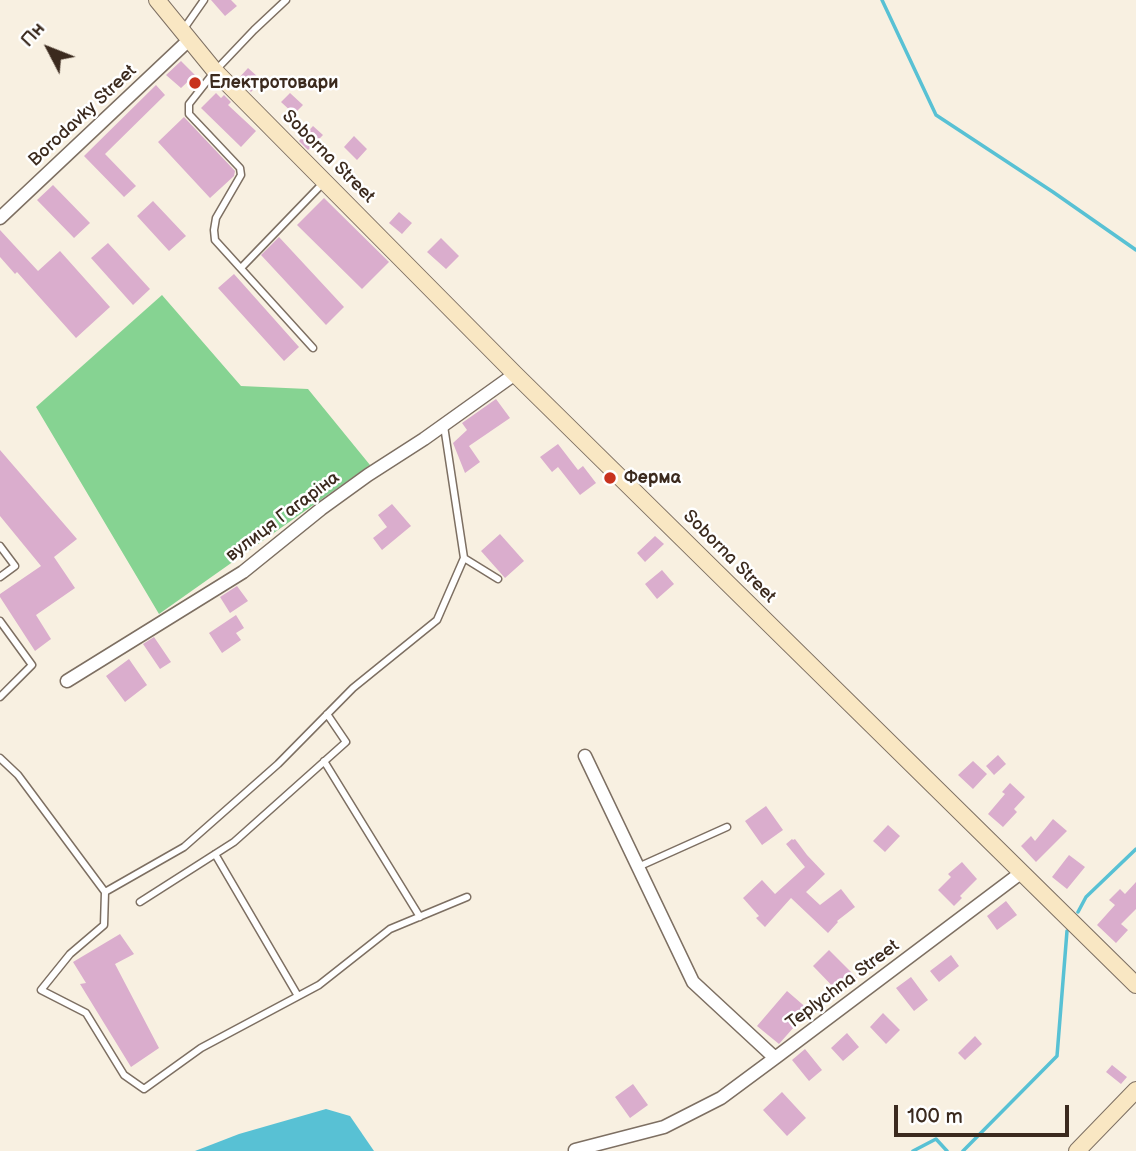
<!DOCTYPE html>
<html>
<head>
<meta charset="utf-8">
<style>
	body { margin:0 }
	#map { position:relative; width:1136px; height:1151px; overflow:hidden; background:#f8f0e1; font-family:"Balsamiq Sans",sans-serif }
	canvas { display:block }
	.north { position:absolute; left:14px; top:14px; width:70px; height:70px; -webkit-text-stroke:5px #fff; paint-order:stroke; rotate:312deg; font-size:19px; font-weight:700; line-height:28px; text-align:center; color:#3b2a1e }
	.north::after { content:''; display:block; margin:auto; width:24px; height:32px; background:#3b2a1e; clip-path:polygon(50% 0,100% 100%,50% 72%,0 100%) }
	.scale { position:absolute; left:894px; top:1105px; width:175px; height:32px; box-sizing:border-box; border:4px solid #3b2a1e; border-top:0; padding-left:9px; font-size:21px; line-height:24px; white-space:nowrap; color:#3b2a1e; -webkit-text-stroke:5px #fff; paint-order:stroke }
</style>
</head>
<body>
<div id="map">
<canvas width="1136" height="1151"></canvas>
<div class="north">Пн</div>
<div class="scale">100 m</div>
</div>
<script>
const c = document.querySelector('canvas').getContext('2d');
c.lineJoin = 'round';
function fillPath(path, color) {
  c.fillStyle = color;
  c.fill(path, 'evenodd');
}
function toPath(rows) {
  const path = new Path2D();
  for (const r of rows) {
    path.moveTo(r[0], r[1]);
    for (let i = 2; i < r.length; i += 2) path.lineTo(r[i], r[i + 1]);
  }
  return path;
}
function strokePath(path, color, width, dash) {
  c.strokeStyle = color;
  c.lineWidth = width;
  c.lineCap = dash ? 'butt' : 'round';
  c.setLineDash(dash || []);
  c.stroke(path);
}
function drawText(font, color, halo, rows, align = 'center') {
  c.font = font + ' "Balsamiq Sans",sans-serif';
  c.lineWidth = 5;
  c.setLineDash([]);
  c.textBaseline = 'middle';
  c.strokeStyle = halo;
  c.fillStyle = color;
  for (const [text, x, y, turn = 0] of rows) {
    c.save();
    c.translate(x, y);
    c.rotate((+turn || 0) * Math.PI / 180);
    c.textAlign = isNaN(turn) ? turn : align;
    if (halo) c.strokeText(text, 0, 0);
    c.fillText(text, 0, 0);
    c.restore();
  }
}
const green = toPath([
	[162,295,241,386,308,389,370,465,159,614,36,407]
]);
const water = toPath([
	[326,1109,350,1116,374,1151,195,1151,239,1134]
]);
const stream = toPath([
	[882,0,936,115,1053,192,1136,250],
	[1078,912,1086,897,1136,849],
	[913,1151,936,1139,947,1151],
	[963,1151,1057,1056,1067,931]
]);
const building = toPath([
	[211,0,231,0,237,6,225,16],
	[181,61,195,75,181,88,166,75],
	[248,68,258,77,254,81,258,84,251,92,238,79],
	[156,85,165,95,105,154,136,186,124,197,84,156],
	[216,93,221,98,224,95,231,102,228,105,256,131,241,147,201,108],
	[290,93,303,105,294,114,281,102],
	[184,117,235,171,234,176,210,198,158,142],
	[313,126,323,135,308,150,299,141],
	[354,136,367,149,357,160,344,147],
	[53,185,90,223,74,238,37,200],
	[324,198,389,262,362,289,297,225],
	[153,201,186,236,169,251,137,216],
	[399,212,412,223,402,234,389,223],
	[0,230,38,271,60,251,110,307,76,338,17,272,15,274,0,257],
	[279,237,344,307,326,325,261,255],
	[441,238,459,256,446,269,427,252],
	[108,243,150,289,133,305,91,258],
	[234,274,299,347,284,361,218,288],
	[496,399,510,418,469,446,480,462,465,473,453,443,467,430,462,423],
	[558,444,578,470,583,466,596,483,580,495,558,467,552,472,540,457],
	[0,450,77,539,54,557,75,588,36,615,51,639,35,651,0,597,0,594,41,566,0,516],
	[392,504,411,526,382,550,373,538,387,527,378,515],
	[500,534,524,561,505,578,481,551],
	[655,536,664,544,645,562,637,553],
	[662,570,674,584,657,599,645,584],
	[237,586,248,601,230,613,220,597],
	[236,615,244,628,236,633,241,640,222,653,209,633],
	[154,637,171,662,160,669,143,644],
	[129,659,147,685,125,702,106,676],
	[998,755,1006,764,994,775,986,766],
	[973,761,987,774,973,789,958,775],
	[1010,783,1025,797,1014,809,1017,812,1003,827,988,814,1005,794,1002,792],
	[766,806,783,830,762,845,745,821],
	[1053,819,1067,831,1036,862,1021,846,1031,836,1035,841],
	[888,825,900,836,885,852,873,841],
	[792,839,793,840,795,839,807,855,825,874,806,892,820,905,841,889,855,907,837,921,838,922,828,933,791,898,765,927,756,918,759,916,743,898,762,880,775,894,805,867,786,844],
	[1069,855,1085,867,1067,889,1052,877],
	[962,862,977,879,960,896,962,898,954,906,938,890,951,877,948,874],
	[1136,882,1136,909,1121,924,1128,930,1116,943,1097,925,1115,905,1109,900,1120,889,1125,894],
	[1006,901,1017,915,997,930,987,916],
	[120,934,134,954,115,964,159,1048,131,1067,80,984,86,983,73,962],
	[829,950,857,978,840,994,813,966],
	[951,955,959,966,939,982,930,971],
	[911,977,928,1000,914,1011,896,988],
	[787,991,809,1010,779,1044,757,1026],
	[883,1013,900,1030,886,1044,870,1027],
	[847,1033,859,1047,843,1061,831,1048],
	[975,1036,982,1044,965,1060,958,1053],
	[805,1049,822,1070,809,1081,792,1060],
	[1112,1065,1127,1077,1121,1084,1106,1072],
	[633,1084,648,1105,630,1118,615,1097],
	[782,1092,806,1118,787,1136,763,1110]
]);
const lane = toPath([
	[286,0,254,30,215,71,189,104,189,114,240,168,241,175,216,218,214,230,215,240,313,348],
	[183,30,204,0],
	[241,268,325,181],
	[444,426,464,558,498,579],
	[0,546,15,566,0,577],
	[0,621,32,665,0,697],
	[0,758,18,775,105,892,184,847,278,764,353,688,437,620,464,558],
	[324,761,420,917],
	[215,854,298,996],
	[638,867,727,827],
	[105,892,104,925,70,954,41,990,86,1013,124,1075,144,1089,201,1048,319,985,390,929,467,897],
	[140,902,234,842,346,742,327,714]
]);
const street = toPath([
	[0,218,190,39],
	[67,681,243,572,321,509,368,475,424,439,515,374],
	[585,756,693,982,775,1058,1022,872],
	[575,1150,664,1127,721,1098,775,1058]
]);
const secondary = toPath([
	[157,0,215,71,515,374,1136,985],
	[1077,1151,1136,1090]
]);
const markers = [
	[195,83,7,"#c8321e"],
	[610,478,7,"#c8321e"]
];
const poiNames = [
	["Електротовари",209,83],
	["Ферма",624,478]
];
const streetNames = [
	["Borodavky Street",83,116,-43],
	["Soborna Street",328,157,45],
	["вулиця Гагаріна",283,517,-37],
	["Soborna Street",729,557,45],
	["Teplychna Street",843,985,-37]
];
fillPath(green, '#86d392');
fillPath(water, '#58c1d4');
strokePath(stream, '#58c1d4', 3.5);
fillPath(building, '#daadcd');
strokePath(lane, '#7d6f62', 9);
strokePath(street, '#7d6f62', 15);
strokePath(secondary, '#7d6f62', 18);
strokePath(lane, '#fff', 6);
strokePath(street, '#fff', 12);
strokePath(secondary, '#f9e7c3', 16);
for (const [x, y, r, color] of markers) {
  const dot = new Path2D();
  dot.arc(x, y, r, 0, 2 * Math.PI);
  c.fillStyle = color;
  c.fill(dot);
  strokePath(dot, '#fff', 2.5);
}
drawText('bold 18px', '#3b2a1e', '#fff', poiNames, 'left');
drawText('18px', '#3b2a1e', '#fff', streetNames);
</script>
</body>
</html>
